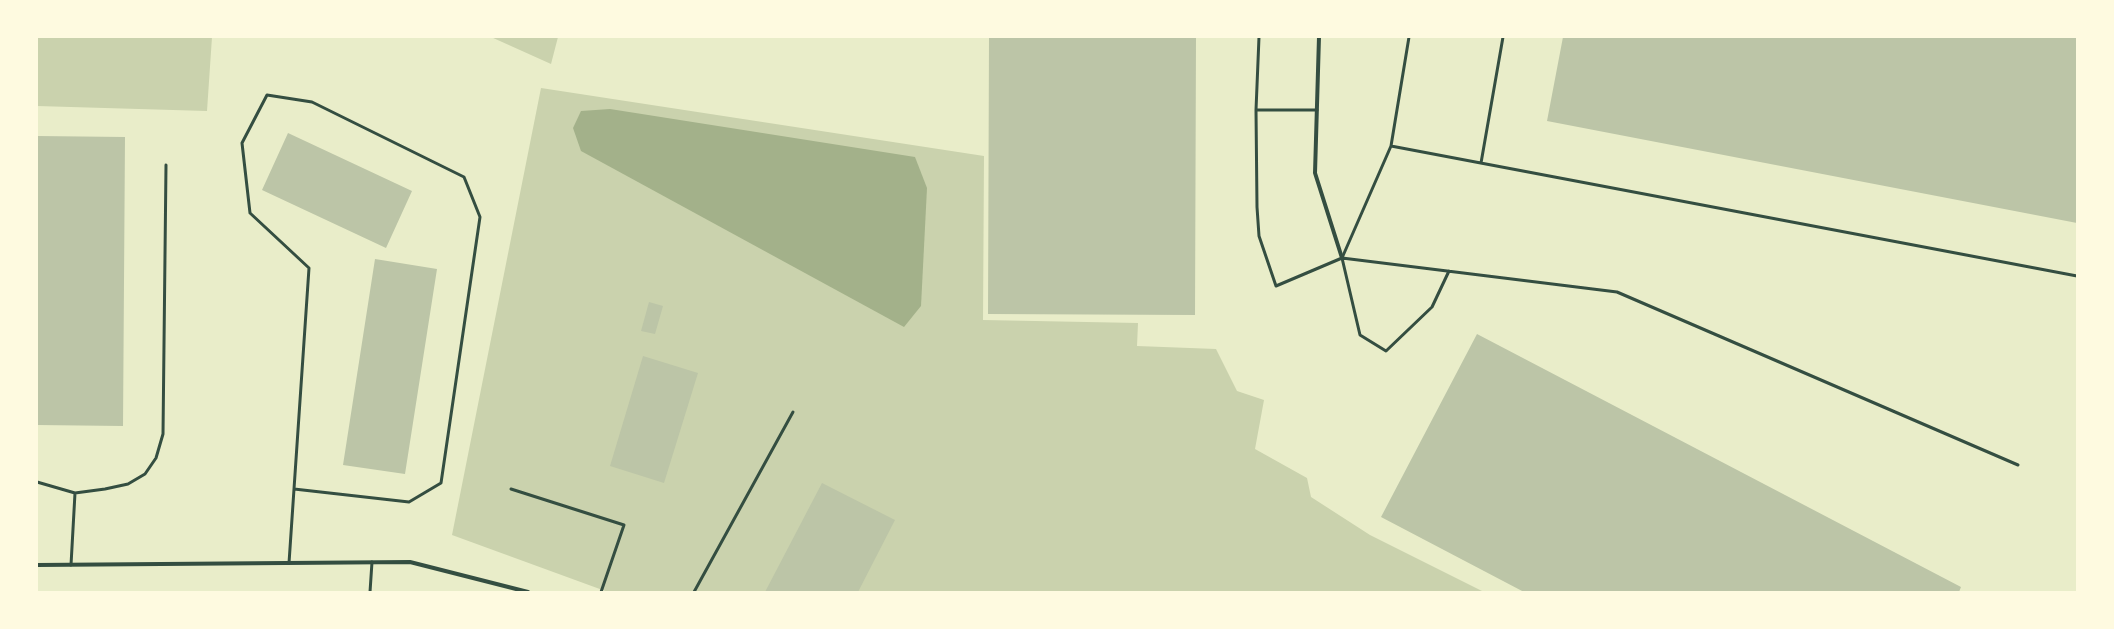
<!DOCTYPE html>
<html>
<head>
<meta charset="utf-8">
<style>
	body { margin:0 }
	#map { position:relative; width:2114px; height:629px; overflow:hidden; background:#e9edc9; font-family:Spectral,serif }
	canvas { display:block }
	.frame { position:absolute; inset:0; border:38px solid #fefae0; pointer-events:none }
</style>
</head>
<body>
<div id="map">
<canvas width="2114" height="629"></canvas>
<div class="frame"></div>
</div>
<script>
const c = document.querySelector('canvas').getContext('2d');
c.lineJoin = 'round';
function fillPath(path, color) {
  c.fillStyle = color;
  c.fill(path, 'evenodd');
}
function toPath(rows) {
  const path = new Path2D();
  for (const r of rows) {
    path.moveTo(r[0], r[1]);
    for (let i = 2; i < r.length; i += 2) path.lineTo(r[i], r[i + 1]);
  }
  return path;
}
function strokePath(path, color, width, dash) {
  c.strokeStyle = color;
  c.lineWidth = width;
  c.lineCap = dash ? 'butt' : 'round';
  c.setLineDash(dash || []);
  c.stroke(path);
}
const green = toPath([
	[37,37,212,37,207,111,37,106],
	[491,37,558,37,551,64],
	[541,88,984,156,983,320,1138,323,1137,346,1216,349,1237,391,1264,400,1255,449,1307,478,1311,497,1370,535,1484,592,608,592,452,535]
]);
const water = toPath([
	[610,109,915,157,927,188,921,306,904,327,581,151,573,128,581,111]
]);
const building = toPath([
	[989,37,1196,37,1195,315,988,314],
	[1563,37,2077,37,2077,223,1547,121],
	[288,133,412,191,386,248,262,190],
	[37,136,125,137,123,426,37,425],
	[375,259,437,269,405,474,343,465],
	[649,302,663,306,655,334,641,331],
	[1477,334,1961,587,1959,592,1524,592,1381,517],
	[643,356,698,373,664,483,610,466],
	[822,483,895,520,858,592,765,592]
]);
const service = toPath([
	[1259,37,1256,110,1257,207,1259,236,1276,286,1342,258,1617,292,2018,465],
	[1409,37,1391,146,1342,258,1360,335,1386,351,1432,307,1449,271],
	[1256,110,1317,110],
	[1391,146,2077,276],
	[1481,163,1503,37],
	[37,482,75,493],
	[511,489,624,525,601,592],
	[289,563,294,489,309,268,250,213,242,143,267,95,312,102,464,177,480,217,441,483,409,502,294,489],
	[71,565,75,493,105,489,128,484,145,474,156,458,163,434,166,165],
	[370,592,372,562],
	[694,592,793,412]
]);
const minor = toPath([
	[1319,37,1315,173,1342,258],
	[37,565,410,562,528,592]
]);
fillPath(green, '#cad2ad');
fillPath(water, '#a3b18a');
fillPath(building, '#bcc5a7');
strokePath(service, '#344e41', 3);
strokePath(minor, '#344e41', 4);
</script>
</body>
</html>
